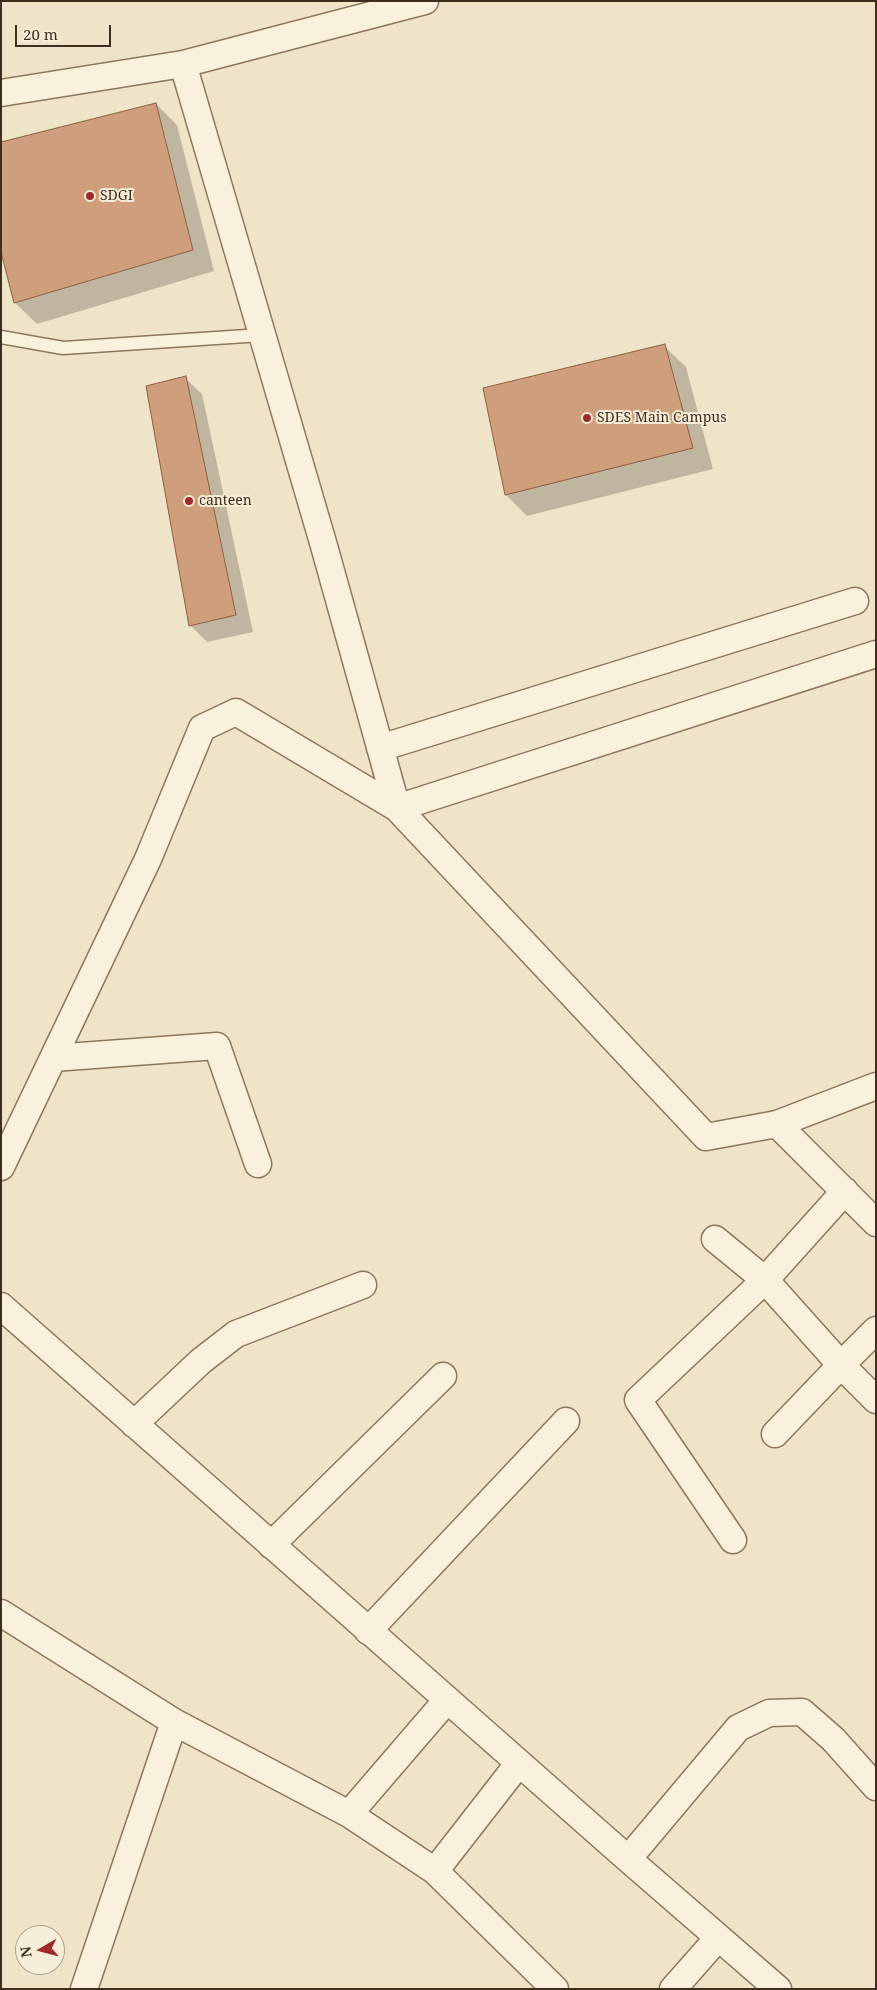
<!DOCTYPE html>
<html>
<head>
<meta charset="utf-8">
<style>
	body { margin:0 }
	#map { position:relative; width:877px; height:1990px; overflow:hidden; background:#f0e4c8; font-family:"Noto Serif",serif }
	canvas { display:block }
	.frame { position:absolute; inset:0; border:2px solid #3d2e20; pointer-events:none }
	.north { position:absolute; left:15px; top:1925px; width:50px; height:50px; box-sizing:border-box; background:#f7eed8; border:1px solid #ada18e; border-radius:50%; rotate:262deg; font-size:14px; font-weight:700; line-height:20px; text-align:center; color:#3d2e20 }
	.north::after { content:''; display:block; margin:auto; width:18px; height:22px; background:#9e2a2b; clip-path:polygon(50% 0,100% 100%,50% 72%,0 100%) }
	.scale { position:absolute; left:15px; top:25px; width:96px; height:22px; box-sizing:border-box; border:2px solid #3d2e20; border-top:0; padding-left:6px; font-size:15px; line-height:18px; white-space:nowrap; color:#3d2e20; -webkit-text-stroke:4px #f7eed8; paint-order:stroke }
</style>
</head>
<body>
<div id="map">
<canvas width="877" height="1990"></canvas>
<div class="frame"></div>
<div class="north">N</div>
<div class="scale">20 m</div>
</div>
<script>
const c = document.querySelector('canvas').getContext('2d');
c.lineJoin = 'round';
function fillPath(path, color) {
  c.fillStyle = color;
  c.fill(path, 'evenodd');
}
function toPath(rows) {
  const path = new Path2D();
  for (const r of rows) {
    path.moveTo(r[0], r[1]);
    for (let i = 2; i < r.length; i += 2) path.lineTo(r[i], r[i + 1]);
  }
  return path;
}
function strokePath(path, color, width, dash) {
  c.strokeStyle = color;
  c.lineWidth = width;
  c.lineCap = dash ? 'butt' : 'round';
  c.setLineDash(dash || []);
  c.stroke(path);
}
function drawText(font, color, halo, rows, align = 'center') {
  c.font = font + ' "Noto Serif",serif';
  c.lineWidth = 4;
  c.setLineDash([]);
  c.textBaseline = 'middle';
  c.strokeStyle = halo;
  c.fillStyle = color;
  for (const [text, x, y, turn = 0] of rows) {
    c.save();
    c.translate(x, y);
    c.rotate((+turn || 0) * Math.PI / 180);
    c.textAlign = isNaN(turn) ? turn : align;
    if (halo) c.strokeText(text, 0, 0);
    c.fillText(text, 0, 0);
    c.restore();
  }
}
const shadow = toPath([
	[156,104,177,125,214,271,37,324,15,303,1,247],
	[664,346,686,367,713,469,527,516,506,495],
	[185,378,202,394,253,632,207,642,190,625]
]);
const building = toPath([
	[156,103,193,250,14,303,1,252,1,142,156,103],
	[665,344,693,448,505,495,483,388,665,344],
	[186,376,236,615,189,626,146,386,186,376]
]);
const lane = toPath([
	[1,337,63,348,262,335]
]);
const street = toPath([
	[183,64,324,546,397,808,706,1137,777,1124,876,1223],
	[1,93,183,64,425,1],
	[380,748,855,601],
	[53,1058,217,1046,258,1164],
	[777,1124,876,1086],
	[1,1167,148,859,202,728,236,712,397,808,876,654],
	[715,1239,765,1280,841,1365,876,1330],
	[1,1306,628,1859,778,1989],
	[134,1424,201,1361,236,1334,363,1285],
	[775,1434,841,1365,876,1400],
	[733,1540,638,1400,765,1280,845,1191],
	[271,1545,443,1376],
	[1,1613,174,1722,349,1814,435,1871,555,1989],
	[368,1631,566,1421],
	[349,1814,447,1700],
	[628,1859,738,1728,769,1713,802,1712,833,1739,876,1787],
	[435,1871,519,1763],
	[84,1989,174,1722],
	[673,1989,718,1938]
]);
const markers = [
	[90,196,5,"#9e2a2b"],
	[587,418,5,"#9e2a2b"],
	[189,501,5,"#9e2a2b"]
];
const poiNames = [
	["SDGI",100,196],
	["SDES Main Campus",597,418],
	["canteen",199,501]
];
fillPath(shadow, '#0003');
fillPath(building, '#cf9f7d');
strokePath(building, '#8d5f41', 1);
strokePath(lane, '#8d765c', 15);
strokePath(street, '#8d765c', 29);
strokePath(lane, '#faf1dc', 12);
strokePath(street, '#faf1dc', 26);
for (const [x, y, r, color] of markers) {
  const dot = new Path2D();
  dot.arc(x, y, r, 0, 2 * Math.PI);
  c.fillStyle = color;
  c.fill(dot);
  strokePath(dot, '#f7eed8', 2);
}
drawText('14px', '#3d2e20', '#f7eed8', poiNames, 'left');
</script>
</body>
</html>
